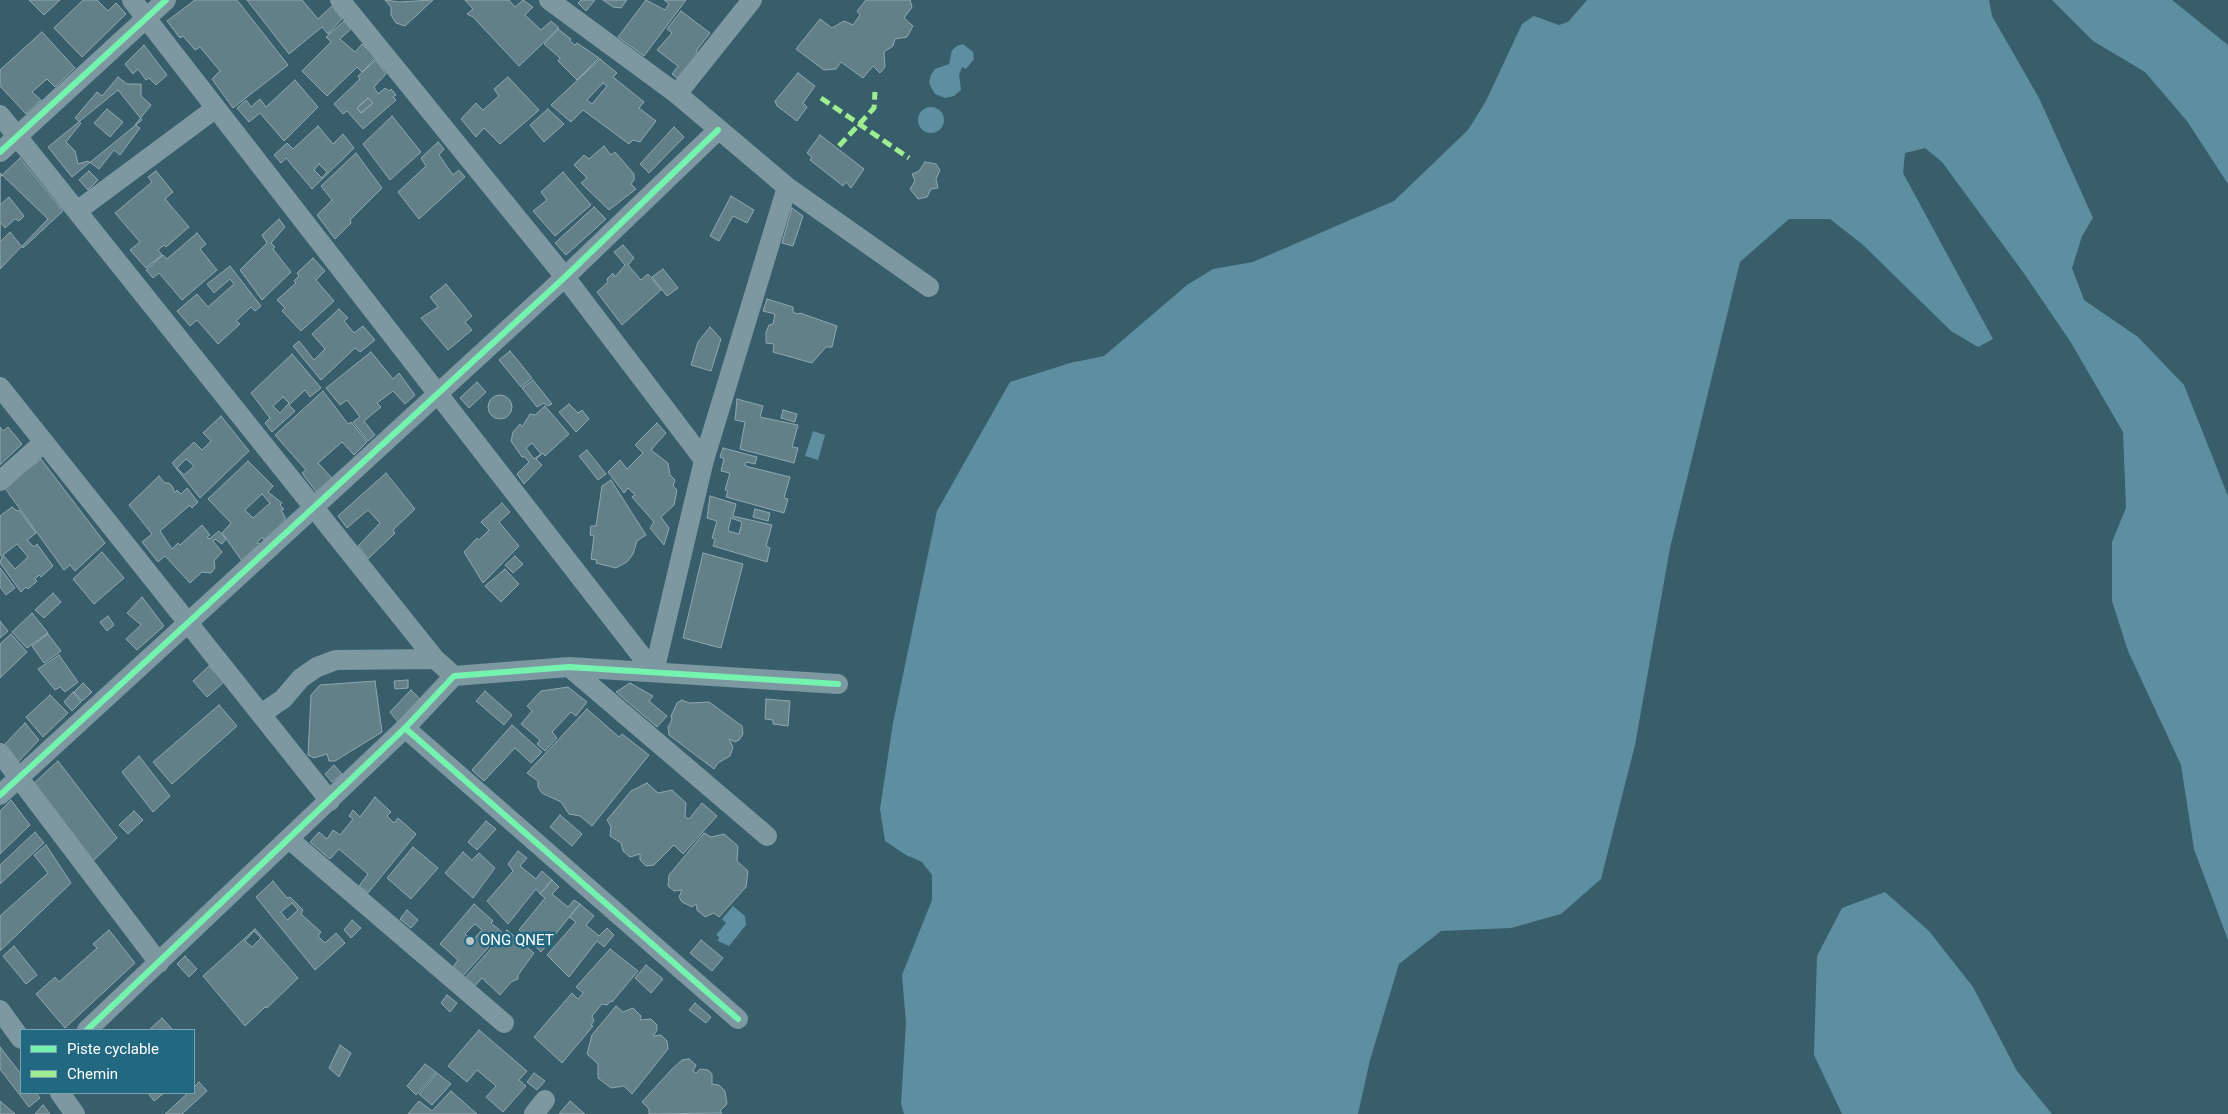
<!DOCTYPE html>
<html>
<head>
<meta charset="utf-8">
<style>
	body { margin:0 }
	#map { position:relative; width:2228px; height:1114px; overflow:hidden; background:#375e6a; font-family:Roboto,sans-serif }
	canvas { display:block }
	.legend { position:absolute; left:20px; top:1029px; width:175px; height:65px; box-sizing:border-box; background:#216880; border:1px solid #7aa4b3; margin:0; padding:6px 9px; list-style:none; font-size:15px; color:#fff }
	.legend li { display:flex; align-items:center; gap:10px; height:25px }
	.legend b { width:25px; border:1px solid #7aa4b3 }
</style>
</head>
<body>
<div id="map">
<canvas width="2228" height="1114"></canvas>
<ul class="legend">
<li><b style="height:6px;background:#73f3ae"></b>Piste cyclable</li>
<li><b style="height:6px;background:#9fed91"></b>Chemin</li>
</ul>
</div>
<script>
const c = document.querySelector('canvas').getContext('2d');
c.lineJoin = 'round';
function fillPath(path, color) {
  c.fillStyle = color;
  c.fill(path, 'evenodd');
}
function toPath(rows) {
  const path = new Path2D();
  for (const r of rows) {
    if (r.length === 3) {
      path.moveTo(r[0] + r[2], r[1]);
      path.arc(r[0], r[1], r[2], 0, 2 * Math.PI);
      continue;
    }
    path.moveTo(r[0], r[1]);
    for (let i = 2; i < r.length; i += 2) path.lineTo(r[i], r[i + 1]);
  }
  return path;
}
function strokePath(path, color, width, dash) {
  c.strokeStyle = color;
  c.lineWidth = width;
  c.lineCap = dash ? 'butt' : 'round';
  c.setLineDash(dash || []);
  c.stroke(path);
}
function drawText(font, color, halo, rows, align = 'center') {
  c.font = font + ' Roboto,sans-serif';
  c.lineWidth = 5;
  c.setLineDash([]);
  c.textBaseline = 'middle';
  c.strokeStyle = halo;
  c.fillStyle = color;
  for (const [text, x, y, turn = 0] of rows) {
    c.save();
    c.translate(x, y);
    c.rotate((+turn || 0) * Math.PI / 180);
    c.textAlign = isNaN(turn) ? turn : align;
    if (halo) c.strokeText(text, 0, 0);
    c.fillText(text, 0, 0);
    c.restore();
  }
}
const water = toPath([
	[1587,0,1989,0,1992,16,2039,98,2093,218,2082,236,2072,268,2084,300,2138,337,2184,385,2228,496,2228,940,2194,849,2181,765,2128,651,2112,601,2112,542,2126,508,2123,432,2070,341,2023,272,1942,162,1925,148,1905,153,1903,173,1993,339,1978,347,1951,331,1862,244,1830,219,1789,219,1740,262,1670,548,1635,745,1601,879,1561,914,1511,928,1441,931,1399,964,1370,1060,1358,1114,904,1114,901,1104,906,1023,902,975,932,900,932,875,922,862,906,855,885,841,880,809,893,723,937,511,1010,382,1070,363,1104,356,1187,285,1213,269,1253,262,1394,201,1468,130,1486,101,1522,24,1534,16,1559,25,1568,22],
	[2052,0,2172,0,2228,45,2228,184,2187,121,2145,72,2093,41],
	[963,44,973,52,974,59,966,69,962,67,959,75,961,90,954,96,945,98,935,94,932,89,929,83,931,75,935,69,949,64,952,50,957,46],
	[931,120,13],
	[813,431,825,435,818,460,805,456],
	[1885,892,1929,931,1973,987,2017,1071,2052,1114,1842,1114,1814,1055,1817,956,1842,908],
	[733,906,745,916,746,925,729,946,718,941,719,937,716,935,726,923,722,919]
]);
const building = toPath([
	[29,0,60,0,44,15,29,0],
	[83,0,97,0,108,11,116,3,126,14,82,57,54,28,83,0],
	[195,0,237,0,288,65,233,108,212,79,220,71,200,47,195,50,183,36,180,38,167,21,195,0],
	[247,0,302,0,318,19,332,6,342,19,328,34,322,27,289,54,247,0],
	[385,0,399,2,433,0,405,26,396,23,391,15,391,7,385,0],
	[465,0,509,0,515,7,523,0,533,7,525,15,541,30,551,21,559,28,519,66,473,17,467,14,473,9,465,0],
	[581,0,595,0,586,11,578,3,581,0],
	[603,0,627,0,621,8,613,7,603,0],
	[646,0,665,10,669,4,664,0,686,0,644,56,618,37,646,0],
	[866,0,910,0,912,7,904,18,913,26,907,37,895,39,893,46,884,52,885,67,880,73,873,66,863,78,841,62,836,69,824,70,796,49,820,19,832,28,844,21,853,25,860,15,857,11,866,0],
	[681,11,710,33,696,51,701,55,682,82,672,74,678,66,657,50,672,33,667,29,681,11],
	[344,21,351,29,340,39,355,52,362,44,376,58,362,72,357,67,327,96,302,71,331,42,326,37,344,21],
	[558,29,571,39,570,41,575,45,577,43,599,58,577,80,558,61,560,58,544,44,558,29],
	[42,32,75,68,55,87,47,79,32,92,41,100,26,114,0,86,0,70,42,32],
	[144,45,167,75,156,85,149,78,146,80,138,69,133,74,125,64,144,45],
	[600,59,617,73,613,77,644,102,639,108,656,121,640,142,633,140,629,144,583,110,571,122,551,105,600,59],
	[603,83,607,86,592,104,587,100,603,83],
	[376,60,386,74,374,87,378,94,385,88,389,91,391,89,396,95,393,97,396,100,363,129,347,111,343,114,334,104,360,79,358,76,376,60],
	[368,98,373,103,361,113,357,108,368,98],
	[798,73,815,86,803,103,807,107,797,121,777,106,775,101,798,73],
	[118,77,127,84,141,84,141,96,151,105,135,125,140,128,120,155,114,150,99,169,88,161,78,164,75,151,66,142,81,123,75,118,97,92,102,96,118,77],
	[107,109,123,122,110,137,94,123,107,109],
	[508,77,539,110,500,144,484,128,476,137,461,119,476,103,483,110,499,96,494,89,508,77],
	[295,80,318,107,284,141,260,113,249,122,237,108,246,100,251,107,260,99,266,107,295,80],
	[118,90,142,120,72,177,48,147,118,90],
	[368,98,373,103,361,113,357,108,368,98],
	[548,109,564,124,544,142,530,125,548,109],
	[392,116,421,152,390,180,363,144,392,116],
	[318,126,333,144,343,134,354,148,312,189,286,158,281,163,274,155,287,143,293,149,318,126],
	[319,164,327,172,322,178,314,170,319,164],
	[674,127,684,137,649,173,640,164,674,127],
	[820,135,864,169,851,188,846,182,843,186,810,160,812,157,807,153,820,135],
	[438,142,444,149,439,155,453,175,459,170,465,177,419,219,398,192,426,166,421,158,438,142],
	[604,146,611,155,615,152,634,174,634,180,631,184,636,189,609,210,581,183,587,178,574,165,584,155,589,159,604,146],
	[356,153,382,188,350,220,351,223,335,239,317,215,332,200,321,186,356,153],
	[20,158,63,211,23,248,10,232,0,242,0,222,5,228,15,219,19,221,24,216,9,197,0,205,0,177,20,158],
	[925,162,936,164,940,170,936,179,938,188,931,189,927,197,918,199,910,189,915,181,912,174,919,171,925,162],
	[89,171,98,180,88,190,79,180,89,171],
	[156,171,173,192,165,199,189,227,166,247,164,245,158,250,162,255,146,268,130,250,140,242,115,213,152,182,148,177,156,171],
	[563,172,591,205,555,236,533,211,547,200,541,192,563,172],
	[0,173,48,219,0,269,0,173],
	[731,196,754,210,747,223,733,216,719,241,710,236,731,196],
	[594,207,606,219,566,255,555,243,594,207],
	[792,208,803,216,793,246,782,243,792,208],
	[279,219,285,227,271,243,275,247,273,249,291,272,262,300,240,270,267,243,262,235,279,219],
	[197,233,206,244,200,249,217,270,182,300,159,273,153,278,146,270,163,255,167,259,197,233],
	[623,245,634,258,628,265,641,280,648,274,661,290,622,325,597,292,608,282,607,279,613,273,615,277,625,265,614,252,623,245],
	[313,258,325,271,316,280,334,301,301,331,282,311,285,308,277,300,296,283,294,281,299,276,297,273,313,258],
	[230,266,261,306,255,311,251,307,236,321,240,324,218,344,197,320,190,326,177,311,197,294,208,307,234,284,230,279,214,293,207,284,230,266],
	[663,269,678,288,667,296,652,277,663,269],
	[446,284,472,316,465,322,472,330,448,350,421,318,438,307,430,297,446,284],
	[767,299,793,307,793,312,797,314,800,313,837,326,832,347,826,347,812,363,773,352,774,344,766,343,766,332,769,325,773,324,775,314,763,311,767,299],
	[339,309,348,318,344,321,354,333,363,326,375,340,360,352,355,348,321,380,293,346,299,341,314,360,325,349,312,334,339,309],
	[710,327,721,339,711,371,691,365,698,342,710,327],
	[510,351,532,378,521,387,499,360,510,351],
	[371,352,393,379,399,373,415,395,405,404,393,391,377,403,381,407,364,421,375,435,368,441,353,422,360,417,347,400,340,405,326,388,371,352],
	[292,354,321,388,310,397,305,390,289,405,295,411,272,432,265,423,270,418,251,393,292,354],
	[283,397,289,403,280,413,273,406,283,397],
	[533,380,552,404,548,406,544,403,537,407,522,388,533,380],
	[477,382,486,392,469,408,460,398,477,382],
	[323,391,348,424,351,422,367,442,354,455,342,442,318,463,332,478,317,493,302,473,306,470,275,435,323,391],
	[500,407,12],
	[737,399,763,406,760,417,798,425,792,447,798,448,794,463,740,449,745,422,735,420,737,399],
	[569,404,578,413,582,410,589,419,576,432,559,412,569,404],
	[545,406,569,434,545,456,543,453,536,459,542,465,524,484,517,474,529,462,525,457,522,457,511,441,513,432,520,424,522,427,530,414,535,415,545,406],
	[532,443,541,454,534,459,526,448,532,443],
	[783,410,797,414,795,422,781,418,783,410],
	[221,416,249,451,200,498,172,463,194,442,202,450,211,441,203,433,221,416],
	[186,459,194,466,184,475,177,468,186,459],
	[657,423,666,433,651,450,668,463,670,475,675,480,673,486,677,490,674,505,661,517,669,528,664,545,650,528,654,522,632,497,635,495,628,488,624,493,608,472,620,460,627,469,643,453,635,445,657,423],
	[0,427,3,431,8,427,22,444,0,465,0,427],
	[723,448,757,457,755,464,746,462,745,466,790,477,784,498,788,499,784,513,726,497,728,491,725,490,730,473,721,471,724,459,720,457,723,448],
	[587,450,606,474,598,480,579,456,587,450],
	[41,459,105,543,75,571,70,565,64,570,4,487,41,459],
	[248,461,273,486,268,492,282,503,280,505,284,509,281,510,285,517,285,522,264,540,262,537,257,543,260,544,242,561,222,533,231,523,208,499,248,461],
	[262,494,270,503,253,518,245,510,262,494],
	[386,473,415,509,393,530,395,533,368,559,358,546,380,523,368,510,347,528,338,516,386,473],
	[159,476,165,483,169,483,172,486,175,493,177,490,181,494,187,488,198,502,192,508,190,505,160,531,172,549,178,543,180,545,202,525,210,535,207,537,209,539,219,531,226,539,222,544,215,539,213,541,222,552,214,561,215,568,211,573,202,572,190,583,165,556,158,562,142,542,152,534,129,505,159,476],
	[611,480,646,535,637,541,633,554,627,562,616,568,596,563,597,560,591,559,594,536,590,535,591,526,596,526,602,486,611,480],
	[710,496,736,504,733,516,772,525,766,546,770,548,767,562,713,546,715,539,712,538,717,521,707,518,710,496],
	[731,518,742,522,739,534,728,531,731,518],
	[502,503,510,512,499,522,519,546,483,583,464,552,477,538,479,540,489,530,481,522,502,503],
	[12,507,17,511,19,510,36,533,27,540,34,547,37,544,53,566,41,577,39,575,35,579,37,581,28,589,26,587,21,592,0,563,2,557,0,554,0,516,12,507],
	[17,544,28,557,15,569,3,555,17,544],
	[755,509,770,513,768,521,753,517,755,509],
	[102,552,124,578,94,604,73,579,102,552],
	[703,553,743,564,721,648,683,638,703,553],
	[515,556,523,564,513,573,505,565,515,556],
	[0,568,15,588,6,595,0,587,0,568],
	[505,569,519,584,501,602,485,586,505,569],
	[53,593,61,602,44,618,35,610,53,593],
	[142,597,164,626,137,650,126,639,141,625,127,613,142,597],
	[32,613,48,633,27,648,12,632,32,613],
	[108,616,114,625,107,631,100,622,108,616],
	[0,621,8,631,0,638,0,621],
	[11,634,27,652,0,678,0,644,11,634],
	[48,634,61,651,44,663,32,646,48,634],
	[59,655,78,682,65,692,60,687,55,690,38,669,59,655],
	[209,666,224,682,207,697,193,681,209,666],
	[408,680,408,688,395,689,394,681,408,680],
	[375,681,382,732,335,761,329,761,327,754,314,758,308,755,311,695,320,685,375,681],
	[83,683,92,692,82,701,74,692,83,683],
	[630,683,653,696,649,701,667,716,657,727,616,692,630,683],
	[568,687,587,702,576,716,571,712,552,732,557,738,545,751,537,744,540,740,521,724,532,711,527,706,541,691,568,687],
	[411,690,421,700,398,722,390,712,411,690],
	[485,691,512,715,504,725,476,701,485,691],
	[73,692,81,702,72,711,64,702,73,692],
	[50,695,68,713,43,737,26,717,50,695],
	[766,699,790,701,788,726,773,724,773,720,765,719,766,699],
	[682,700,689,703,709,702,742,726,743,734,739,740,735,742,729,739,733,747,730,756,718,763,714,769,669,735,668,727,672,720,671,716,677,703,682,700],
	[219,705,237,726,172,784,153,762,219,705],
	[587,709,619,737,622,734,649,755,592,826,580,816,569,814,561,802,542,793,538,787,538,781,527,773,587,709],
	[25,723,39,740,18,762,4,745,25,723],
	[512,725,542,752,531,763,515,748,484,781,472,770,512,725],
	[139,756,170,796,153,812,122,772,139,756],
	[58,761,117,838,93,861,33,784,58,761],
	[334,765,342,774,332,782,325,774,334,765],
	[647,783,658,793,672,790,686,803,685,817,689,819,702,803,717,816,683,854,674,845,654,865,646,866,640,860,640,854,630,857,623,851,621,843,610,836,611,827,607,820,631,791,647,783],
	[375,797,391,812,387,816,394,823,398,818,416,834,368,893,359,886,368,874,339,849,330,859,310,842,319,832,327,839,333,830,340,835,353,819,349,816,353,810,360,817,375,797],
	[11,800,30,825,0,854,0,811,11,800],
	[134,811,143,820,128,834,119,825,134,811],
	[560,815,582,834,572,846,550,827,560,815],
	[486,821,496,829,477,850,468,842,486,821],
	[35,832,44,843,0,884,0,865,35,832],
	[704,833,711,837,724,834,738,846,737,861,748,871,746,887,719,917,714,913,705,917,697,910,696,904,692,907,682,902,679,897,682,890,674,891,668,886,669,875,704,833],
	[46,845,71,883,0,951,0,916,48,873,34,855,46,845],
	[413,847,438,868,411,899,387,878,413,847],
	[518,851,527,858,520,866,536,879,542,871,552,880,540,894,536,889,508,924,487,901,513,871,508,864,518,851],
	[463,852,472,860,479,853,495,868,473,898,445,873,463,852],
	[552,880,559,887,552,894,568,907,574,900,580,904,541,952,519,930,545,898,540,894,552,880],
	[273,881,287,898,290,897,303,910,301,914,321,932,318,936,325,943,336,933,345,943,315,970,256,897,273,881],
	[292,903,298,910,287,920,281,912,292,903],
	[474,904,493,921,491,923,502,932,463,976,453,967,458,960,440,944,474,904],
	[475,924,482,930,472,941,465,934,475,924],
	[580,904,594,916,586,925,599,936,607,928,614,935,604,947,597,941,569,977,547,955,576,922,569,917,580,904],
	[407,910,418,920,411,928,400,919,407,910],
	[352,920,361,928,351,938,344,930,352,920],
	[255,929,298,978,267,1008,265,1007,245,1026,203,976,255,929],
	[254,931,261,938,252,947,245,941,254,931],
	[109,930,135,963,65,1028,36,994,55,977,59,982,97,948,93,944,109,930],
	[507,930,534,953,518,975,518,979,511,982,500,995,482,978,474,987,465,978,507,930],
	[701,940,723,958,712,971,690,953,701,940],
	[14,946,37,975,26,984,3,956,14,946],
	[610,949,638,971,612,1002,611,1001,607,1005,602,1004,592,1016,594,1021,591,1025,593,1026,562,1063,534,1037,572,993,578,999,583,993,576,987,610,949],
	[185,956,197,969,189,977,177,964,185,956],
	[646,965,663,979,651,993,635,978,646,965],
	[447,995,457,1003,450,1012,441,1003,447,995],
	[695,1003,711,1017,706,1023,689,1010,695,1003],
	[616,1006,623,1012,633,1008,641,1016,640,1020,651,1019,657,1025,657,1030,653,1036,661,1035,667,1041,668,1049,632,1094,624,1086,611,1088,598,1078,598,1064,587,1054,592,1035,616,1006],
	[162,1018,173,1030,149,1030,162,1018],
	[479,1030,527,1071,519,1080,526,1086,503,1112,486,1097,496,1086,477,1070,467,1082,448,1066,479,1030],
	[340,1045,351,1053,339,1077,329,1068,340,1045],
	[0,1047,21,1074,21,1093,36,1093,40,1098,29,1107,0,1069,0,1047],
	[689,1059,696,1065,693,1071,696,1073,700,1069,708,1070,712,1074,712,1084,719,1085,725,1091,727,1104,720,1111,722,1113,649,1114,649,1109,642,1102,672,1069,682,1060,689,1059],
	[425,1064,436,1072,416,1095,407,1086,425,1064],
	[437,1073,451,1084,432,1105,419,1094,437,1073],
	[534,1073,545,1081,537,1090,527,1082,534,1073],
	[199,1082,207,1091,182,1114,165,1114,188,1093,194,1093,194,1087,199,1082],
	[451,1091,477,1114,408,1114,419,1101,432,1111,451,1091],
	[148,1093,164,1093,154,1101,148,1093],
	[0,1101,15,1114,0,1114,0,1101],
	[570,1101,585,1114,559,1114,570,1101],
	[43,1105,50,1114,35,1114,43,1105]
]);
const minor = toPath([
	[132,0,654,672],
	[340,0,565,277,704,460],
	[549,0,677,94,787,187,929,287],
	[677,94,752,0],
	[0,115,435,659,454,676],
	[0,152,166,0],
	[77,211,216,108],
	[0,387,330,801],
	[0,481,44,442],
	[569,667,767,836],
	[654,672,704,460,787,187],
	[261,714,283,699,301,678,317,667,336,660,435,659],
	[405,728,738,1019],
	[0,753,159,963],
	[0,795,565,277,718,130],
	[289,839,504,1023],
	[0,1010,21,1039],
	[87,1030,405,728,454,676,569,667,838,684],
	[60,1093,75,1114],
	[534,1114,545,1100]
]);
const quiet = toPath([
	[821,98,909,158],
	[839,146,874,108,875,92]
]);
const cycleway = toPath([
	[0,152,166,0],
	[405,728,738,1019],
	[0,795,565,277,718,130],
	[87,1030,405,728,454,676,569,667,838,684]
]);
const markers = [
	[470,941,5,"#b9c7cb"]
];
const poiNames = [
	["ONG QNET",480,941]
];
fillPath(water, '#5e8fa0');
fillPath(building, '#638089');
strokePath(building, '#90a8af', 1);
strokePath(minor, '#7d98a0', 20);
strokePath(quiet, '#9fed91', 5, [10, 5]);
strokePath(cycleway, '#73f3ae', 6);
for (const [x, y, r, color] of markers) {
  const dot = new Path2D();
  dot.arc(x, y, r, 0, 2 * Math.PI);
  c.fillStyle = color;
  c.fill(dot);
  strokePath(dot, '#216880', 2);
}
drawText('15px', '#fff', '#216880', poiNames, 'left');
</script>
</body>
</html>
